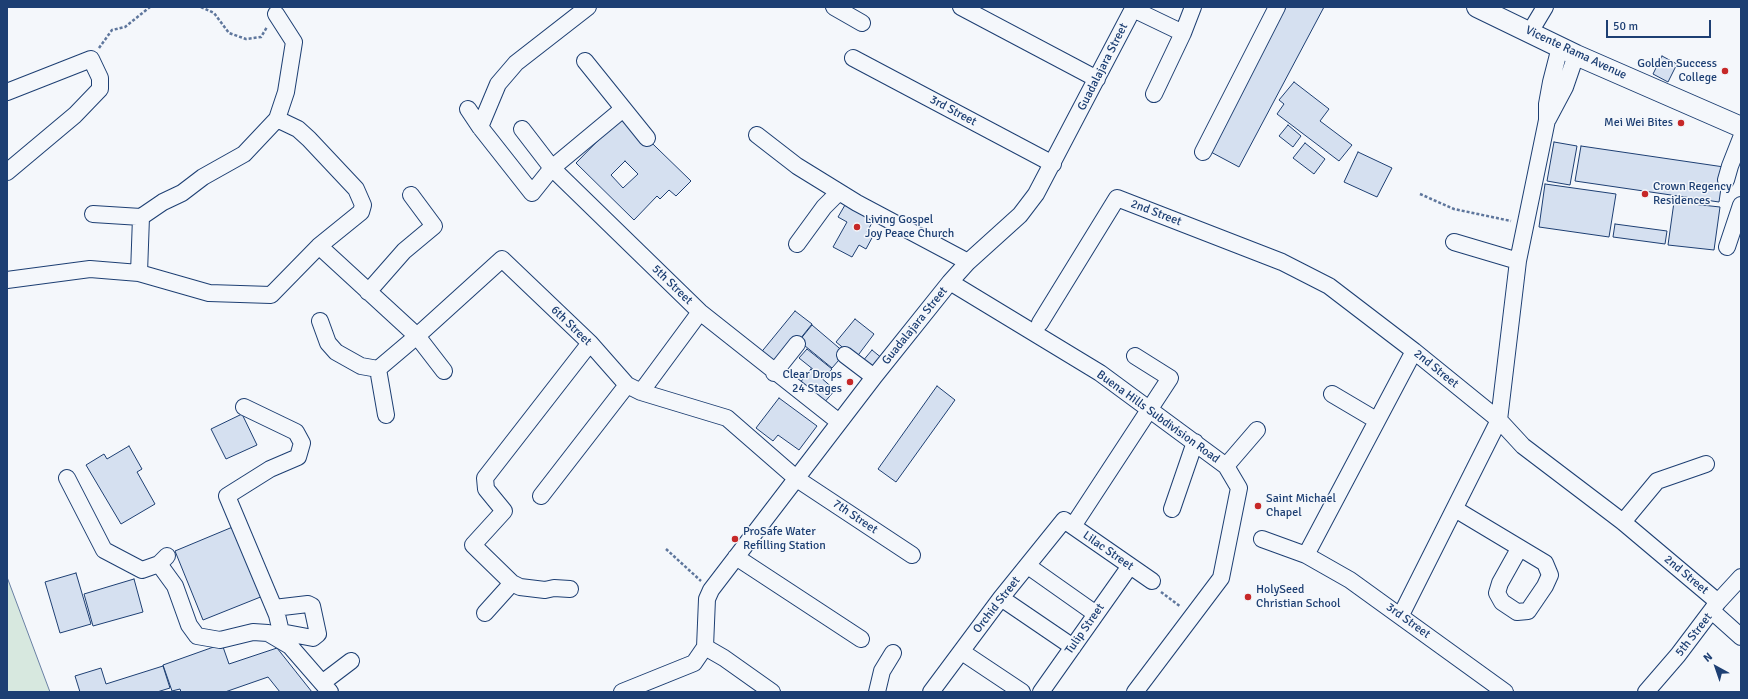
<!DOCTYPE html>
<html>
<head>
<meta charset="utf-8">
<style>
	body { margin:0 }
	#map { position:relative; width:1748px; height:699px; overflow:hidden; background:#f4f7fb; font-family:Signika,sans-serif }
	canvas { display:block }
	.frame { position:absolute; inset:0; border:8px solid #1d3f73; pointer-events:none }
	.north { position:absolute; left:1696px; top:647px; width:40px; height:40px; -webkit-text-stroke:3px #f4f7fb; paint-order:stroke; rotate:320deg; font-size:11px; font-weight:700; line-height:16px; text-align:center; color:#1d3f73 }
	.north::after { content:''; display:block; margin:auto; width:14px; height:18px; background:#1d3f73; clip-path:polygon(50% 0,100% 100%,50% 72%,0 100%) }
	.scale { position:absolute; left:1606px; top:20px; width:105px; height:18px; box-sizing:border-box; border:2px solid #1d3f73; border-top:0; padding-left:5px; font-size:12px; line-height:14px; white-space:nowrap; color:#1d3f73; -webkit-text-stroke:3px #f4f7fb; paint-order:stroke }
</style>
</head>
<body>
<div id="map">
<canvas width="1748" height="699"></canvas>
<div class="frame"></div>
<div class="north">N</div>
<div class="scale">50 m</div>
</div>
<script>
const c = document.querySelector('canvas').getContext('2d');
c.lineJoin = 'round';
function fillPath(path, color) {
  c.fillStyle = color;
  c.fill(path, 'evenodd');
}
function toPath(rows) {
  const path = new Path2D();
  for (const r of rows) {
    path.moveTo(r[0], r[1]);
    for (let i = 2; i < r.length; i += 2) path.lineTo(r[i], r[i + 1]);
  }
  return path;
}
function strokePath(path, color, width, dash) {
  c.strokeStyle = color;
  c.lineWidth = width;
  c.lineCap = dash ? 'butt' : 'round';
  c.setLineDash(dash || []);
  c.stroke(path);
}
function drawText(font, color, halo, rows, align = 'center') {
  c.font = font + ' Signika,sans-serif';
  c.lineWidth = 3;
  c.setLineDash([]);
  c.textBaseline = 'middle';
  c.strokeStyle = halo;
  c.fillStyle = color;
  for (const [text, x, y, turn = 0] of rows) {
    c.save();
    c.translate(x, y);
    c.rotate((+turn || 0) * Math.PI / 180);
    c.textAlign = isNaN(turn) ? turn : align;
    if (halo) c.strokeText(text, 0, 0);
    c.fillText(text, 0, 0);
    c.restore();
  }
}
const green = toPath([
	[7,577,50,692,7,692,7,577]
]);
const building = toPath([
	[1286,7,1324,7,1239,167,1209,151,1286,7],
	[1662,56,1677,64,1668,82,1653,74,1662,56],
	[1294,82,1329,109,1320,121,1352,145,1339,161,1277,114,1284,104,1279,100,1294,82],
	[623,115,691,181,676,196,669,190,660,199,657,196,634,220,576,163,623,115],
	[625,161,638,174,623,188,611,175,625,161],
	[1288,125,1301,136,1293,147,1279,136,1288,125],
	[1554,142,1577,146,1570,185,1547,181,1554,142],
	[1305,143,1325,159,1314,174,1293,158,1305,143],
	[1581,146,1724,167,1719,202,1575,181,1581,146],
	[1358,152,1392,168,1377,197,1344,182,1358,152],
	[1545,184,1616,194,1609,237,1539,227,1545,184],
	[1674,202,1720,207,1714,250,1668,245,1674,202],
	[845,205,873,221,867,232,873,236,866,249,859,245,852,257,833,247,847,222,838,217,845,205],
	[1615,224,1667,231,1665,244,1613,237,1615,224],
	[795,311,812,324,776,369,759,355,795,311],
	[855,319,874,334,856,358,836,342,855,319],
	[812,325,845,353,832,368,799,341,812,325],
	[807,349,832,369,824,378,799,358,807,349],
	[872,350,883,359,873,371,862,362,872,350],
	[811,369,835,390,823,404,799,384,811,369],
	[937,386,955,400,896,482,878,469,937,386],
	[779,398,817,426,799,450,778,435,773,441,756,428,779,398],
	[242,414,257,445,226,459,211,429,242,414],
	[129,446,142,469,137,472,155,504,121,524,86,465,104,454,107,459,129,446],
	[235,526,263,596,203,620,175,551,235,526],
	[76,573,91,624,60,633,45,582,76,573],
	[134,579,143,612,93,626,84,594,134,579],
	[222,644,229,664,277,648,312,692,280,692,268,677,225,692,181,692,180,689,172,691,163,665,222,644],
	[163,666,170,688,157,692,80,692,75,676,101,668,106,684,163,666]
]);
const path = toPath([
	[201,7,214,13,229,33,246,39,261,37,267,27],
	[99,48,112,30,125,27,150,7],
	[1420,194,1454,209,1511,221],
	[666,549,701,581],
	[1161,592,1181,607]
]);
const minor = toPath([
	[834,7,862,23],
	[961,7,1097,79],
	[1133,9,1183,33],
	[1530,32,1545,7],
	[853,58,1053,164],
	[585,61,647,138],
	[7,92,91,59,100,78,100,89,75,115,7,172],
	[1154,94,1183,33,1193,7],
	[468,109,480,127,532,193,552,168,623,109],
	[1548,119,1565,87,1576,55],
	[480,127,498,84,516,63,588,7],
	[522,129,552,168,700,312,839,422],
	[757,135,797,166,857,203,968,262],
	[1203,152,1277,7],
	[1726,180,1730,166,1741,138],
	[93,214,141,217,163,202,182,193,203,177,244,154,277,119,286,92,294,42,276,14],
	[1454,242,1518,261],
	[797,244,824,207,839,192],
	[319,246,417,336,444,371],
	[1727,247,1741,205],
	[139,273,141,217],
	[7,280,90,269,139,273,209,293,271,295,319,246,361,212,363,205,356,189,309,139,298,129,277,119],
	[950,282,1100,373,1226,466,1239,488,1221,578,1135,692],
	[368,292,404,251,434,226,411,195],
	[320,321,328,343,336,352,361,366,378,369,417,336,502,259,590,343,627,385,641,392,727,418,797,479,912,555],
	[1040,323,1117,198,1282,262,1329,286,1414,351,1499,420,1523,446,1623,522,1718,602],
	[845,355,874,377],
	[378,369,386,415],
	[774,373,797,344],
	[641,392,700,312],
	[1332,394,1376,420],
	[244,407,296,432,302,443,298,457,270,469,227,496,277,615,281,632,281,640],
	[1226,466,1257,430],
	[67,478,104,550,142,570,159,564],
	[541,496,627,385],
	[1172,509,1195,442],
	[1455,509,1545,563,1550,575,1545,586,1528,611,1517,612,1502,602,1497,593,1500,583,1519,549],
	[1623,522,1657,481,1706,464],
	[1073,526,1170,378,1135,356],
	[1262,539,1306,555,1350,580,1505,692],
	[1306,555,1414,351],
	[167,556,159,564,175,586,189,625,197,636,220,640,253,632,268,633,290,646,330,692],
	[736,557,861,639],
	[1028,566,1096,614],
	[570,589,554,588,545,590,520,587,512,583,473,545,504,511,486,489,485,478,590,343],
	[1001,598,1073,647],
	[274,608,308,604,312,606,318,634,313,638,281,632],
	[1712,611,1741,637],
	[485,613,512,583],
	[1401,615,1499,420,1518,261,1547,120,1547,104,1551,82,1560,47],
	[705,647,707,599,711,590,874,377,950,282,968,262,1020,215,1036,194,1134,7],
	[705,647,724,658,772,692],
	[962,652,1022,692],
	[322,683,351,661],
	[622,692,694,663,705,647],
	[877,692,882,671,893,653],
	[931,692,1001,598,1064,520,1152,581],
	[1041,692,1130,566],
	[1646,692,1678,655,1718,602,1741,577]
]);
const major = toPath([
	[1477,7,1576,55,1741,127]
]);
const markers = [
	[1725,71,4,"#c62828"],
	[1681,123,4,"#c62828"],
	[1645,194,4,"#c62828"],
	[857,227,4,"#c62828"],
	[850,382,4,"#c62828"],
	[1258,506,4,"#c62828"],
	[735,539,4,"#c62828"],
	[1248,597,4,"#c62828"]
];
const streetNames = [
	["Vicente Rama Avenue",1576,53,25],
	["Guadalajara Street",1103,67,-63],
	["3rd Street",953,111,28],
	["2nd Street",1156,213,21],
	["5th Street",672,285,44],
	["6th Street",571,326,44],
	["Guadalajara Street",915,326,-51],
	["2nd Street",1436,369,39],
	["Buena Hills Subdivision Road",1158,417,36],
	["7th Street",855,517,34],
	["Lilac Street",1108,551,35],
	["2nd Street",1686,575,40],
	["Orchid Street",997,605,-52],
	["3rd Street",1408,621,36],
	["Tulip Street",1085,629,-55],
	["5th Street",1694,635,-52]
];
const poiNames = [
	["Golden Success",1717,64,"right"],
	["College",1717,78,"right"],
	["Mei Wei Bites",1673,123,"right"],
	["Crown Regency",1653,187],
	["Residences",1653,201],
	["Living Gospel",865,220],
	["Joy Peace Church",865,234],
	["Clear Drops",842,375,"right"],
	["24 Stages",842,389,"right"],
	["Saint Michael",1266,499],
	["Chapel",1266,513],
	["ProSafe Water",743,532],
	["Refilling Station",743,546],
	["HolySeed",1256,590],
	["Christian School",1256,604]
];
fillPath(green, '#d7e8df');
strokePath(green, '#687fa3', 1);
fillPath(building, '#d5e0f0');
strokePath(building, '#1d3f73', 1);
strokePath(minor, '#1d3f73', 18);
strokePath(major, '#1d3f73', 22);
strokePath(path, '#5e769c', 2.5, [3, 2]);
strokePath(minor, '#f4f7fb', 16);
strokePath(major, '#f4f7fb', 20);
for (const [x, y, r, color] of markers) {
  const dot = new Path2D();
  dot.arc(x, y, r, 0, 2 * Math.PI);
  c.fillStyle = color;
  c.fill(dot);
  strokePath(dot, '#f4f7fb', 1.5);
}
drawText('12px', '#1d3f73', '#f4f7fb', streetNames);
drawText('12px', '#1d3f73', '#f4f7fb', poiNames, 'left');
</script>
</body>
</html>
